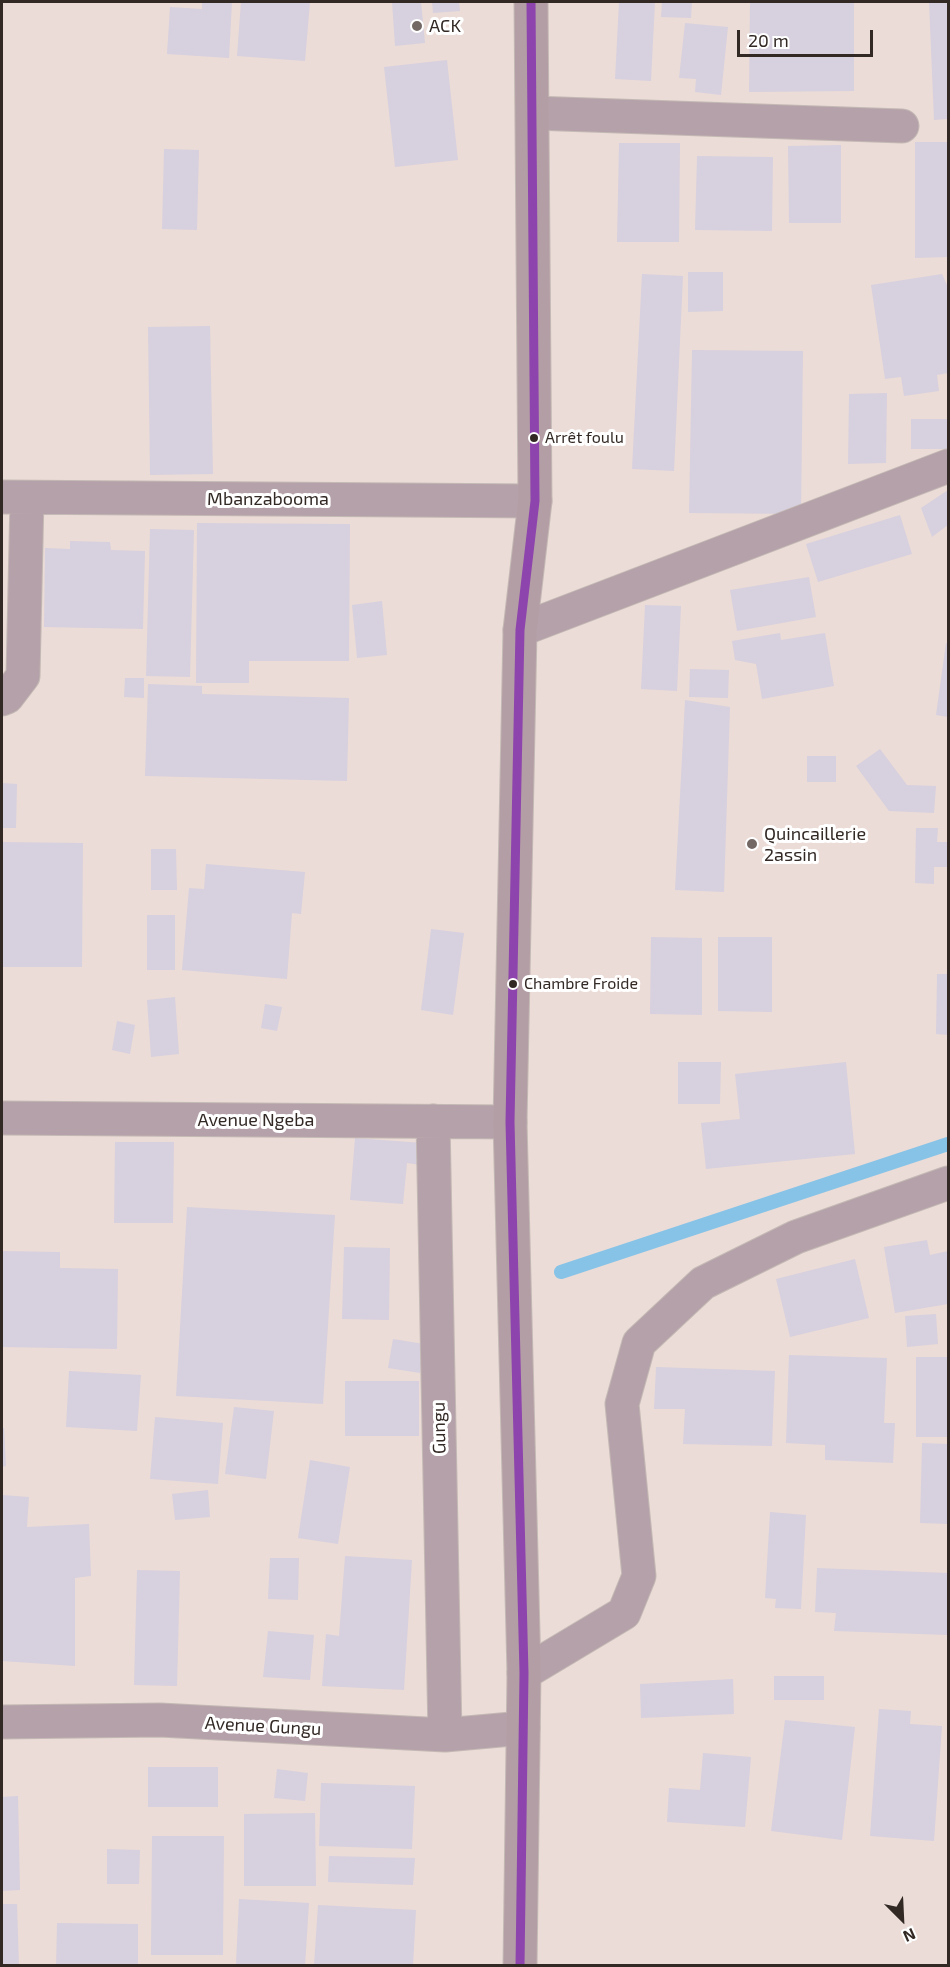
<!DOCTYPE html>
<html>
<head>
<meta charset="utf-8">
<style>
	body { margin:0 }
	#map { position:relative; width:950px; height:1967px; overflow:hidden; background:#ebdcd7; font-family:"Exo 2",sans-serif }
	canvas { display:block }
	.frame { position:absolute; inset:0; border:3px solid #322925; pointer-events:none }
	.north { position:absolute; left:872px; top:1889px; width:60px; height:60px; -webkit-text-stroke:4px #fff; paint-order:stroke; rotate:156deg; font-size:16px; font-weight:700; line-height:24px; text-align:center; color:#322925 }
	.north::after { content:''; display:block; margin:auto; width:21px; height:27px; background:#322925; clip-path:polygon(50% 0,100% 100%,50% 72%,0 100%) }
	.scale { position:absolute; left:737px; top:30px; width:136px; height:27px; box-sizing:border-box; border:3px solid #322925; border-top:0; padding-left:8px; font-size:18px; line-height:21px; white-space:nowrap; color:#322925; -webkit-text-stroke:4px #fff; paint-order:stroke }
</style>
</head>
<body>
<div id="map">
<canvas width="950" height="1967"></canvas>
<div class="frame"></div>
<div class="north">N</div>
<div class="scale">20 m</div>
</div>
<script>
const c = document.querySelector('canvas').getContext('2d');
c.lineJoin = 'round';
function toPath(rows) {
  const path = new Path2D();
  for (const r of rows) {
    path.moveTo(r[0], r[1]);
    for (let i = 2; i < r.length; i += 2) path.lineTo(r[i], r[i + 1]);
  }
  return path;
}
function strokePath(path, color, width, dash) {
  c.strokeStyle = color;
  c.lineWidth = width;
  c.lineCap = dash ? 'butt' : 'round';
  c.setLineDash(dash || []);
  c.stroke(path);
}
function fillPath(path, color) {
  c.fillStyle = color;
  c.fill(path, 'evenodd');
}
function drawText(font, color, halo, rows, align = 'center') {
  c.font = font + ' "Exo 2",sans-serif';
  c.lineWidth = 6;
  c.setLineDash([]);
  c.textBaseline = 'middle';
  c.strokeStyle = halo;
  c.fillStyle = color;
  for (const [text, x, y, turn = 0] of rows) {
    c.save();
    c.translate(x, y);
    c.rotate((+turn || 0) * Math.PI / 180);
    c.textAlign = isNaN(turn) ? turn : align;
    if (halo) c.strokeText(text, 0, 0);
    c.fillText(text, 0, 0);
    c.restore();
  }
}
const stream = toPath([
	[561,1272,948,1144]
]);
const building = toPath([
	[202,2,232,2,229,58,167,54,170,7,202,9],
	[241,2,310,2,305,61,237,56],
	[392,2,421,2,425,43,395,46],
	[432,2,459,2,460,11,433,13],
	[619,2,655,2,651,81,615,79],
	[662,2,692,2,691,18,661,17],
	[750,2,854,2,854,91,749,92],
	[929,2,948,2,948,119,934,120],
	[685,23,728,27,721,95,695,92,696,79,679,78],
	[447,60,458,160,395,167,384,67],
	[915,142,948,142,948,257,915,258],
	[619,143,680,143,679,242,617,242],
	[841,145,841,223,789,223,788,146],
	[164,149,199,150,197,230,162,229],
	[697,156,773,157,772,231,695,230],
	[688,272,723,272,723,311,688,312],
	[642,274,683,276,674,471,632,469],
	[942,274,947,285,948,284,948,373,937,375,939,391,904,396,901,377,885,379,871,285],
	[210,326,213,474,150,475,148,327],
	[692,350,803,351,801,514,689,513],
	[887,393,886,463,848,464,849,394],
	[911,419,948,419,948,449,911,449],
	[948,490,948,525,932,537,921,508],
	[900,515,912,554,818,582,806,544],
	[197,523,350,524,349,661,249,661,249,683,196,683],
	[150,529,194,530,190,677,146,676],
	[70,541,110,542,111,550,145,551,143,629,44,627,45,548,70,549],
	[809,577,816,617,737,631,730,590],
	[382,601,387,655,357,658,352,605],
	[645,605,681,606,677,691,641,689],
	[780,633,781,640,825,633,834,686,762,699,756,664,735,660,732,641],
	[946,643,948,644,948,717,936,715],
	[690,669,729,670,728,698,689,697],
	[125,678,144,678,144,698,124,697],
	[148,684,202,686,202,694,349,698,347,781,145,776],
	[685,700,730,707,724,892,675,890],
	[880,749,907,785,936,786,934,813,889,811,856,766],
	[807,756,836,756,836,782,807,782],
	[2,783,17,784,16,828,2,828],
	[916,828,938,828,937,842,948,842,948,867,934,867,934,884,915,883],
	[2,842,83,843,82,967,2,967],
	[151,849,176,849,177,890,151,890],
	[206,864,305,872,301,914,292,913,287,979,182,970,189,888,204,889],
	[147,915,175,915,175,970,147,970],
	[431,929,464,933,453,1015,421,1010],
	[651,937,702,938,702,1015,650,1014],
	[718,937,772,937,772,1012,718,1011],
	[937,974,948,974,948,1035,936,1034],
	[175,997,179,1054,151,1057,147,1000],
	[265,1004,282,1007,277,1031,261,1028],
	[117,1021,135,1025,130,1054,112,1050],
	[678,1062,721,1062,720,1104,678,1104],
	[846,1062,855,1154,706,1169,701,1123,740,1119,735,1074],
	[355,1138,423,1143,421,1165,407,1163,403,1204,350,1200],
	[115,1142,174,1142,173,1223,114,1223],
	[187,1207,335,1215,323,1404,176,1396],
	[927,1240,930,1255,948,1251,948,1304,895,1313,884,1247],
	[344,1247,390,1248,389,1320,342,1319],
	[2,1251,60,1252,60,1268,118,1269,117,1349,2,1347],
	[855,1259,869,1318,790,1337,776,1279],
	[936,1314,938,1344,907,1347,905,1316],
	[393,1339,424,1344,420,1373,388,1368],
	[789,1355,887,1358,884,1423,895,1423,893,1463,825,1460,825,1445,786,1443],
	[916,1357,948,1357,948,1437,916,1437],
	[656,1367,775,1371,772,1446,683,1444,685,1409,654,1409],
	[69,1371,141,1375,137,1431,66,1427],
	[345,1381,419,1381,419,1436,345,1436],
	[234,1407,274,1411,266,1479,225,1474],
	[155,1417,223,1423,218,1484,150,1479],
	[2,1428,4,1428,6,1466,2,1467],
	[922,1443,948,1444,948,1524,920,1523],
	[310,1460,350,1467,338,1544,298,1538],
	[208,1490,210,1517,175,1520,172,1494],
	[2,1495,29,1497,27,1527,89,1524,91,1576,75,1578,75,1666,2,1661],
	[770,1512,806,1515,801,1609,775,1608,776,1599,765,1598],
	[345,1556,412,1560,404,1690,322,1686,326,1634,339,1636],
	[270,1558,299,1558,298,1600,268,1599],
	[817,1568,948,1573,948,1635,834,1631,836,1613,815,1612],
	[137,1570,180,1571,177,1686,134,1685],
	[268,1631,314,1635,310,1680,263,1677],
	[774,1676,824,1676,824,1700,774,1700],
	[733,1679,734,1714,641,1718,640,1684],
	[879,1709,911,1711,910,1724,942,1726,934,1841,870,1836],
	[785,1720,855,1727,842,1840,771,1831],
	[703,1753,751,1757,745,1827,667,1822,669,1788,700,1790],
	[148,1767,218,1767,218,1807,148,1807],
	[277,1769,308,1773,305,1801,274,1798],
	[321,1783,415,1786,412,1849,319,1846],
	[18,1796,20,1890,2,1891,2,1797],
	[315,1813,316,1886,244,1886,244,1814],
	[152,1836,224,1836,223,1955,151,1955],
	[107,1849,140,1850,139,1884,107,1884],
	[329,1856,415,1858,413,1885,328,1882],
	[239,1899,309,1903,305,1966,236,1964],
	[2,1904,17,1904,19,1966,2,1966],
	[318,1905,416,1910,413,1966,314,1965],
	[57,1923,138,1924,138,1966,56,1966]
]);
const minor = toPath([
	[533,113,902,126],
	[2,497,535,501],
	[520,630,948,466],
	[2,699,7,697,23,676,27,498],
	[2,1118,510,1122],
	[433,1121,445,1735],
	[524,1673,624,1613,639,1576,622,1404,639,1343,703,1283,796,1237,948,1183],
	[2,1722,160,1720,445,1735,523,1728]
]);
const trunk = toPath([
	[520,1966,524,1673,510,1122,520,630,535,501,531,2]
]);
const bus1 = toPath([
	[520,1966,524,1673,510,1122,520,630,535,501,531,2]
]);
const markers = [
	[417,26,6,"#736863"],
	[534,438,5,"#322925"],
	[752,844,6,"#736863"],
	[513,984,5,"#322925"]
];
const busNames = [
	["Arrêt foulu",545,438],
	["Chambre Froide",524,984]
];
const poiNames = [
	["ACK",429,26],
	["Quincaillerie",764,834],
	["2assin",764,855]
];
const streetNames = [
	["Mbanzabooma",268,499],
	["Avenue Ngeba",256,1120],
	["Gungu",439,1428,-91],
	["Avenue Gungu",263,1726,3]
];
strokePath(stream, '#87c3e7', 14);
fillPath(building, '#d7d0de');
strokePath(minor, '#c4b9b5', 35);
strokePath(trunk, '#c4b9b5', 35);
strokePath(minor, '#b5a1a9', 33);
strokePath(trunk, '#b49ea5', 33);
strokePath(bus1, '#8e44ad', 9);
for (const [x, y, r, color] of markers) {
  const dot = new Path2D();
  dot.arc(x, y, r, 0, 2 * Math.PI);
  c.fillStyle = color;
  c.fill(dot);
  strokePath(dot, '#fff', 2);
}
drawText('16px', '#322925', '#fff', busNames, 'left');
drawText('18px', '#322925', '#fff', poiNames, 'left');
drawText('18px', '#322925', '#fff', streetNames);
</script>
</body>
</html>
